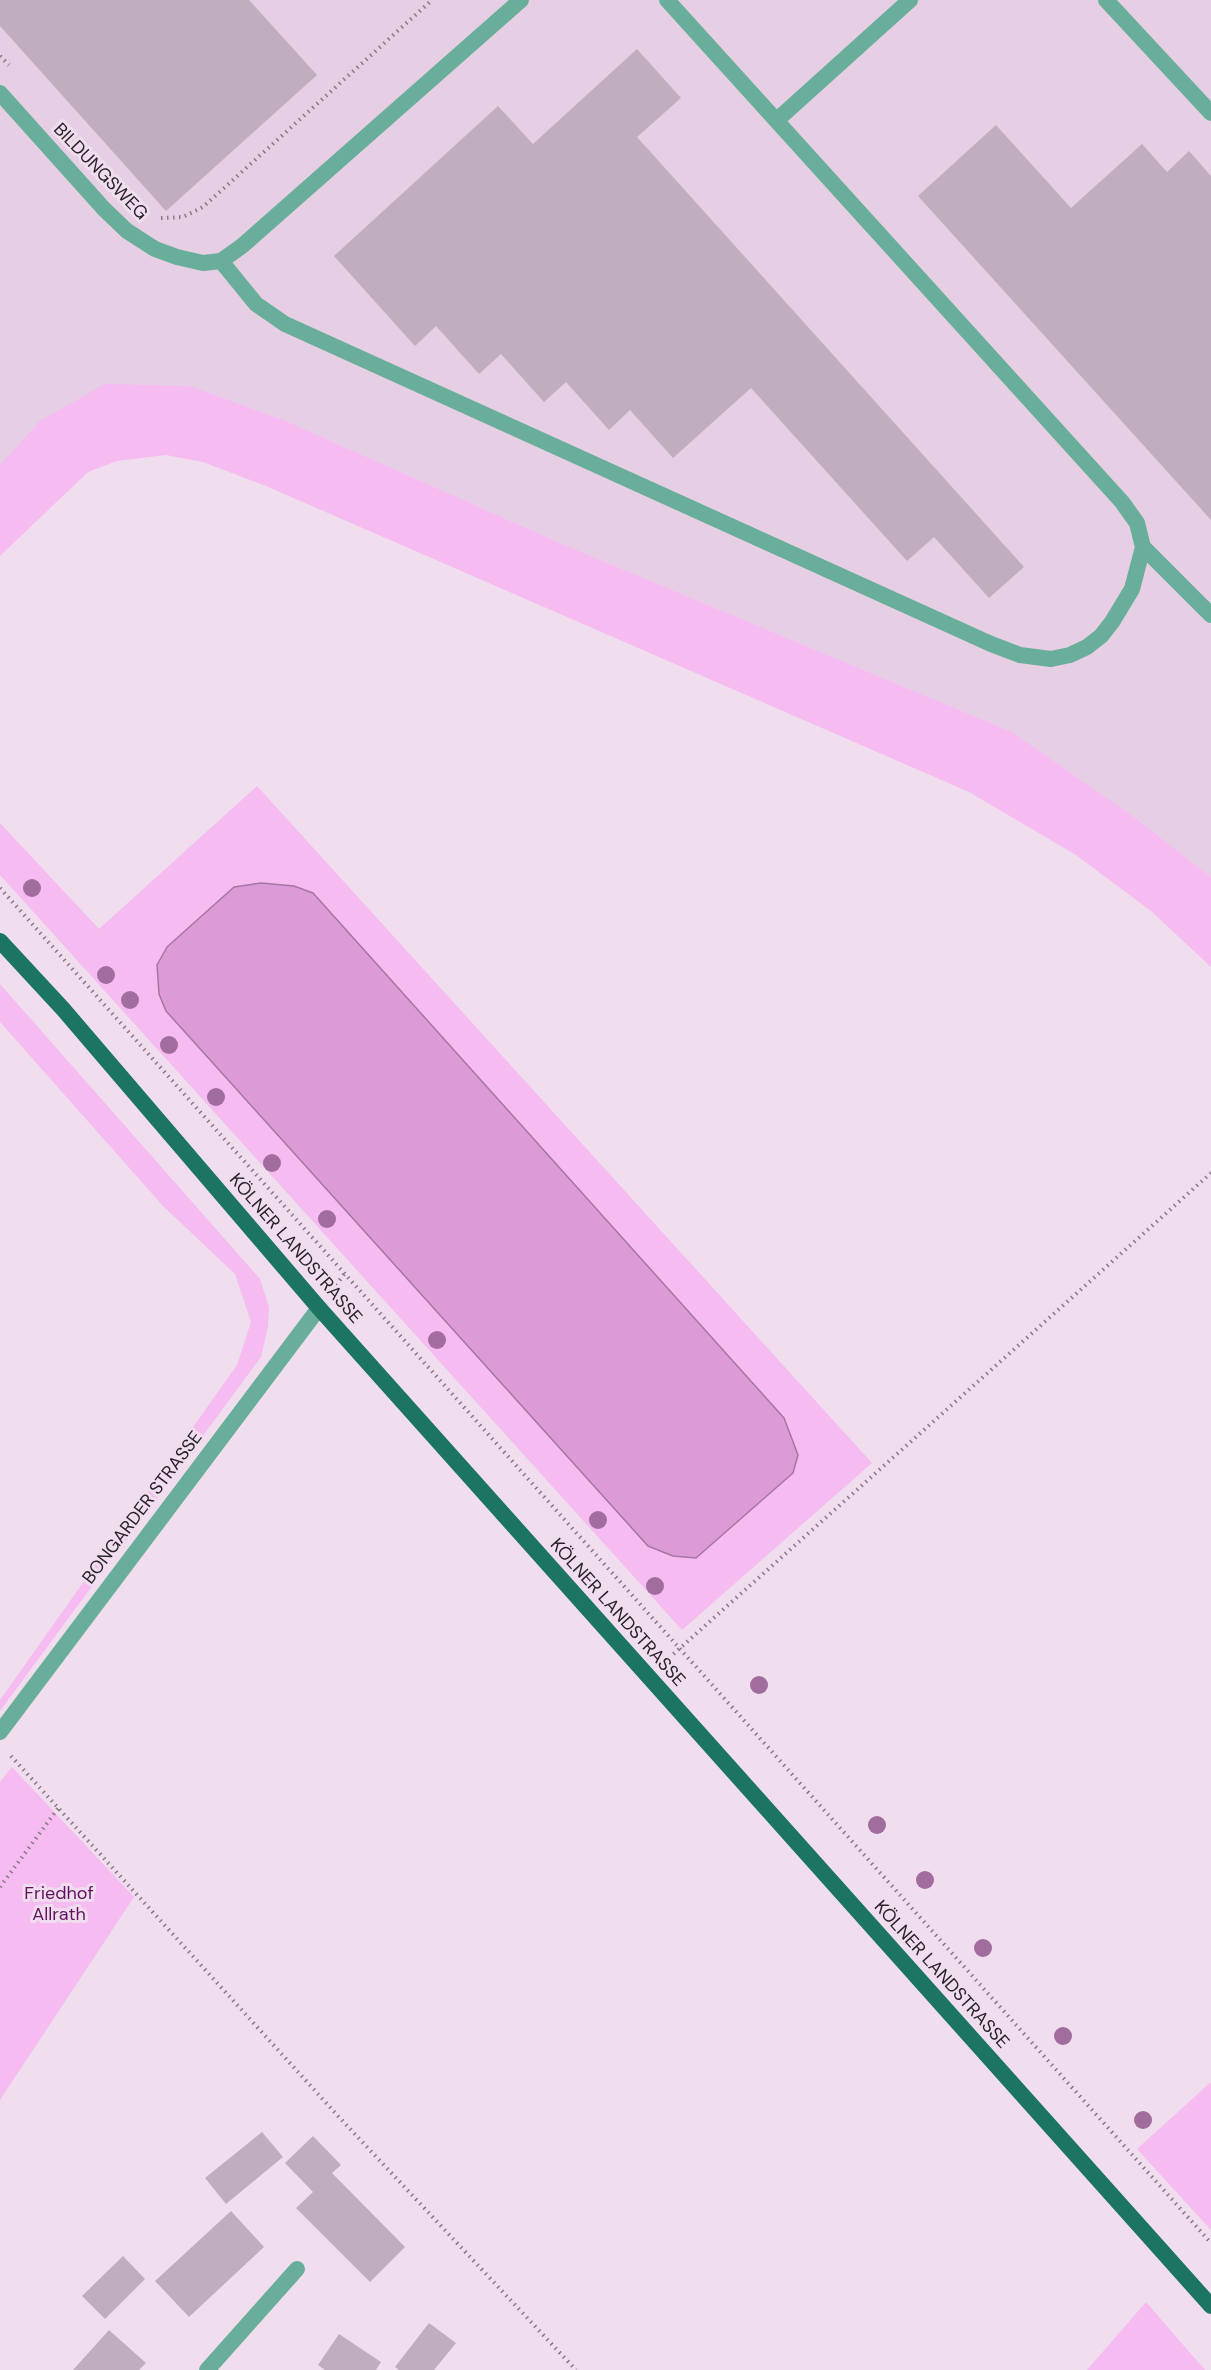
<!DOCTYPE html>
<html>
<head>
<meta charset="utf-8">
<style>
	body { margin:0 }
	canvas { display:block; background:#f0ddee }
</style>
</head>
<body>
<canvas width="1211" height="2370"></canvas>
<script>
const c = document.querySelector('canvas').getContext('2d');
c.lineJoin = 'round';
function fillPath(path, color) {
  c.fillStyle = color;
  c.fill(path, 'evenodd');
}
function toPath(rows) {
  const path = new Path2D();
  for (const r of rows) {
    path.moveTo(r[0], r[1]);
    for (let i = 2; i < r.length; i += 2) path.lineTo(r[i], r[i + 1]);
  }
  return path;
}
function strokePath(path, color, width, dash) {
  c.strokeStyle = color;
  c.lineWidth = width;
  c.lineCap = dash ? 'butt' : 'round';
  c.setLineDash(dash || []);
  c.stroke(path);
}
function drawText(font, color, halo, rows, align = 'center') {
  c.font = font + ' "DM Sans",sans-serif';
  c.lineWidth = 6;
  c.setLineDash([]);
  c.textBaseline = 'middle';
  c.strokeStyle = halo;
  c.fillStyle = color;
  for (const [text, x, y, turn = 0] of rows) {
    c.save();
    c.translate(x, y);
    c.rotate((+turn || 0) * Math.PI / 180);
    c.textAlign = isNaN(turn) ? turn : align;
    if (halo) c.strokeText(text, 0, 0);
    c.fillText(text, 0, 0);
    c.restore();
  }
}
const built = toPath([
	[0,0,1211,0,1211,877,1134,817,1012,732,567,546,286,421,190,386,0,474]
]);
const green = toPath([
	[105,384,190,386,286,421,567,546,1012,732,1134,817,1211,877,1211,967,1151,911,1076,855,969,792,266,486,203,462,166,455,117,461,88,472,0,556,0,465,40,421],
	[257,786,872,1463,682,1630,0,875,0,823,99,929],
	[0,984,260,1279,269,1307,268,1327,261,1357,0,1711,0,1700,237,1365,251,1322,235,1274,163,1206,0,1022],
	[12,1767,134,1897,0,2100,0,1782],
	[1211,2082,1211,2230,1137,2149],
	[1146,2302,1205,2370,1087,2370]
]);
const water = toPath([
	[261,883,294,886,313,893,784,1418,798,1455,793,1473,696,1558,673,1556,648,1546,166,1011,159,994,157,965,167,947,234,887,261,883]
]);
const building = toPath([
	[0,0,249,0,317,75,166,211,0,26],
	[637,49,681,98,637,137,1024,567,989,598,934,537,907,561,751,388,673,458,630,410,609,430,566,382,544,402,501,354,479,374,436,326,415,346,334,256,498,106,533,144],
	[996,125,1071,208,1142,144,1167,172,1189,151,1211,176,1211,520,918,196],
	[262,2132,283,2157,226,2204,205,2178],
	[313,2136,341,2165,332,2173,405,2247,370,2282,296,2208,313,2192,285,2163],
	[231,2211,264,2247,189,2317,155,2281],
	[123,2256,145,2279,105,2319,82,2296],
	[429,2323,456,2343,434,2370,399,2370,395,2367],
	[109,2330,146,2363,139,2370,73,2370],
	[339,2334,381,2362,376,2370,325,2370,318,2365]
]);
const path = toPath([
	[0,56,9,65],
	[161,218,183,217,203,207,432,0],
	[0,888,1211,2243],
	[336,1285,345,1273],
	[669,1658,1211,1173],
	[11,1756,338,2116,576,2370],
	[0,1887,59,1807]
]);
const service = toPath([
	[1106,0,1211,113],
	[0,93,104,209,127,231,155,249,177,257,203,263,221,261,242,246,521,0],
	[777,120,910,0],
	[221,261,256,304,285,324,991,644,1020,655,1051,659,1070,655,1087,647,1101,636,1112,622,1132,589,1143,547,1137,523,1122,502,667,0],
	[1143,547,1211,615]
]);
const minor = toPath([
	[0,1732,319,1308],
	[207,2370,297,2269]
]);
const primary = toPath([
	[0,941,63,1009,319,1308,1211,2306]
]);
const trees = [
	[32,888],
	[106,975],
	[130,1000],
	[169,1045],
	[216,1097],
	[272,1163],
	[327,1219],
	[437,1340],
	[598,1520],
	[655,1586],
	[759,1685],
	[877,1825],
	[925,1880],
	[983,1948],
	[1063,2036],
	[1143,2120]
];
const streetNames = [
	["BILDUNGSWEG",100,172,46],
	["KÖLNER LANDSTRASSE",295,1249,49],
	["BONGARDER STRASSE",143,1508,-53],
	["KÖLNER LANDSTRASSE",617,1613,48],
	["KÖLNER LANDSTRASSE",941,1975,48]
];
const parkNames = [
	["Friedhof",59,1894],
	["Allrath",59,1915]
];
fillPath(built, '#e6cee4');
fillPath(green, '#f6bbf1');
fillPath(water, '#dc9ad7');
strokePath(water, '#a676a3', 1.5);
fillPath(building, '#c0aebe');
strokePath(path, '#877b86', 4, [1.5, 4.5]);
strokePath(service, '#68ae9a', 16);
strokePath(minor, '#68ae9a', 16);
strokePath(primary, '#1b7560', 16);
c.fillStyle = '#a16d9f';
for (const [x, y] of trees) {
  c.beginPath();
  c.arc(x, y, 9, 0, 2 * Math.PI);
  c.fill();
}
drawText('18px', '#292229', '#f0ddee', streetNames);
drawText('18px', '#60125f', '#f0ddee', parkNames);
</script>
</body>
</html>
